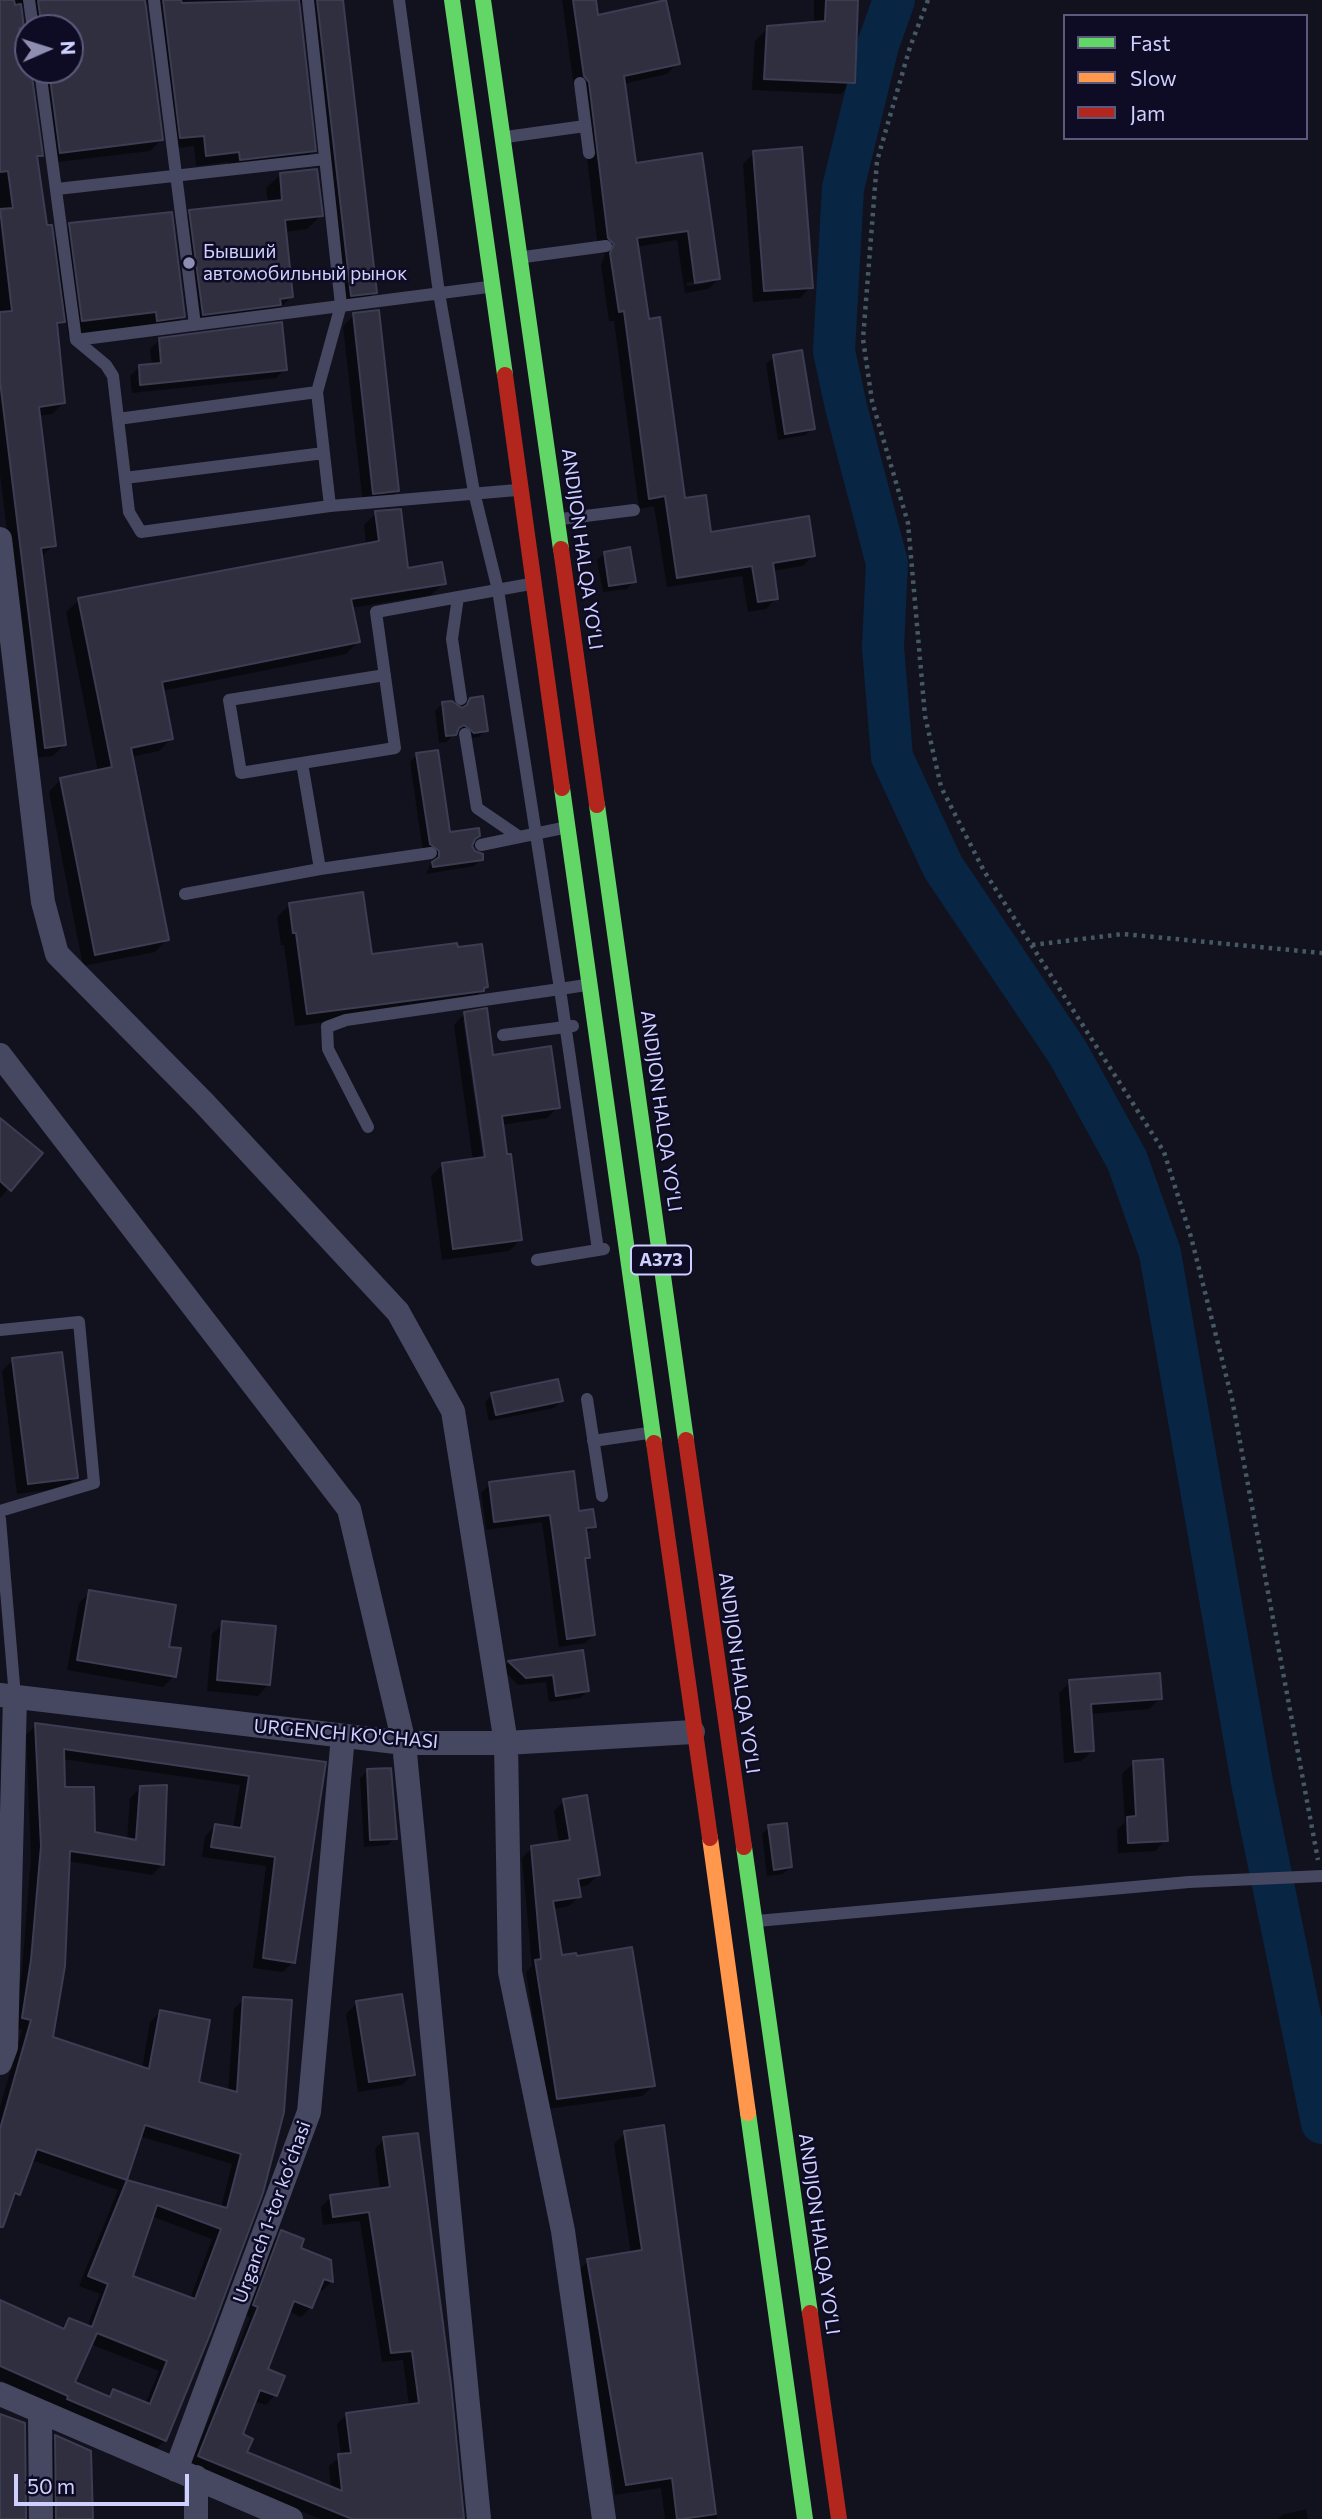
<!DOCTYPE html>
<html>
<head>
<meta charset="utf-8">
<style>
	body { margin:0 }
	#map { position:relative; width:1322px; height:2519px; overflow:hidden; background:#12121e; font-family:Commissioner,sans-serif }
	canvas { display:block }
	.legend { position:absolute; left:1063px; top:14px; width:245px; height:126px; box-sizing:border-box; background:#0d0c24; border:2px solid #5b5a7c; margin:0; padding:9px 12px; list-style:none; font-size:21px; color:#cfd0ff }
	.legend li { display:flex; align-items:center; gap:14px; height:35px }
	.legend b { width:35px; border:2px solid #5b5a7c }
	.north { position:absolute; left:14px; top:14px; width:70px; height:70px; box-sizing:border-box; background:#0d0c24; border:2px solid #5b5a7c; border-radius:50%; rotate:87deg; font-size:19px; font-weight:700; line-height:28px; text-align:center; color:#cfd0ff }
	.north::after { content:''; display:block; margin:auto; width:24px; height:32px; background:#8d8eb0; clip-path:polygon(50% 0,100% 100%,50% 72%,0 100%) }
	.scale { position:absolute; left:14px; top:2474px; width:175px; height:32px; box-sizing:border-box; border:4px solid #cfd0ff; border-top:0; padding-left:9px; font-size:21px; line-height:24px; white-space:nowrap; color:#cfd0ff; -webkit-text-stroke:5px #0d0c24; paint-order:stroke }
</style>
</head>
<body>
<div id="map">
<canvas width="1322" height="2519"></canvas>
<ul class="legend">
<li><b style="height:9px;background:#63d668"></b>Fast</li>
<li><b style="height:9px;background:#ff974d"></b>Slow</li>
<li><b style="height:9px;background:#b3261e"></b>Jam</li>
</ul>
<div class="north">N</div>
<div class="scale">50 m</div>
</div>
<script>
const c = document.querySelector('canvas').getContext('2d');
c.lineJoin = 'round';
function fillPath(path, color) {
  c.fillStyle = color;
  c.fill(path, 'evenodd');
}
function toPath(rows) {
  const path = new Path2D();
  for (const r of rows) {
    path.moveTo(r[0], r[1]);
    for (let i = 2; i < r.length; i += 2) path.lineTo(r[i], r[i + 1]);
  }
  return path;
}
function strokePath(path, color, width, dash) {
  c.strokeStyle = color;
  c.lineWidth = width;
  c.lineCap = dash ? 'butt' : 'round';
  c.setLineDash(dash || []);
  c.stroke(path);
}
function drawText(font, color, halo, rows, align = 'center') {
  c.font = font + ' Commissioner,sans-serif';
  c.lineWidth = 5;
  c.setLineDash([]);
  c.textBaseline = 'middle';
  c.strokeStyle = halo;
  c.fillStyle = color;
  for (const [text, x, y, turn = 0] of rows) {
    c.save();
    c.translate(x, y);
    c.rotate((+turn || 0) * Math.PI / 180);
    c.textAlign = isNaN(turn) ? turn : align;
    if (halo) c.strokeText(text, 0, 0);
    c.fillText(text, 0, 0);
    c.restore();
  }
}
const shadow = toPath([
	[0,0,143,0,161,140,150,151,49,163,38,79,31,74,41,155,36,160,45,227,52,242,70,225,183,317,168,331,142,326,68,335,66,319,56,329,63,403,52,414,38,416,54,545,41,557,64,745,53,756,35,758,0,475],
	[19,2,27,10,30,28,70,28,70,70,28,70,28,37,23,30],
	[144,0,341,0,375,292,364,303,341,306,306,10,301,3,298,3,314,151,303,162,229,170,228,162,196,166,194,146,170,149,152,10],
	[562,0,595,0,600,26,678,63,667,74,623,84,635,165,701,155,719,279,708,289,685,293,677,240,636,247,647,321,684,500,710,534,813,555,803,566,772,571,776,598,766,609,748,612,742,576,667,587,654,506,639,509,614,321,609,321,601,265,605,255,598,248,579,93,574,87],
	[709,279,709,283,687,286,686,283],
	[814,0,857,0,853,82,841,94,752,90,755,41,768,28,814,24],
	[754,153,811,287,800,298,753,302,743,164],
	[280,175,321,215,307,229,284,232,291,297,277,311,189,328,176,225,190,212,268,203,266,188],
	[354,315,398,491,387,502,363,504,343,326],
	[159,340,285,369,276,378,132,393,130,376,139,367,152,366,150,349],
	[774,357,813,428,805,435,778,440,766,364],
	[376,513,407,570,444,583,431,595,351,608,358,642,346,654,162,691,171,739,159,751,131,757,167,939,155,952,83,966,49,792,61,779,98,772,66,612,79,600,366,545,364,525],
	[605,553,634,581,627,589,603,592,597,560],
	[470,700,486,730,479,737,466,739,456,731,447,742,439,743,435,711,442,704,462,710],
	[417,755,448,834,472,842,470,846,482,859,474,866,426,874,433,858,423,852,410,762],
	[290,904,370,956,486,986,470,1003,295,1026,284,945,281,945,277,917],
	[465,1013,492,1057,558,1107,547,1118,501,1125,520,1240,509,1251,442,1260,431,1176,442,1165,473,1161,454,1025],
	[463,1020,467,1020,488,1166,484,1166],
	[0,1120,40,1153,0,1198],
	[13,1360,76,1477,65,1488,17,1494,2,1371],
	[492,1395,561,1401,554,1408,489,1421,485,1402],
	[490,1484,578,1513,594,1526,585,1535,588,1557,584,1561,594,1635,585,1643,559,1647,542,1522,486,1530,481,1493],
	[90,1592,167,1648,174,1676,163,1687,67,1670,79,1603],
	[223,1623,269,1684,258,1696,207,1691,212,1634],
	[582,1652,588,1690,580,1698,549,1702,546,1682,518,1685,502,1669,509,1662],
	[1070,1682,1160,1698,1149,1709,1090,1714,1093,1750,1081,1761,1064,1763,1059,1693],
	[36,1725,324,1764,293,1962,283,1972,253,1968,266,1866,202,1857,205,1836,215,1826,233,1829,240,1785,62,1759,63,1789,93,1834,127,1840,130,1798,140,1788,162,1865,152,1875,67,1861,51,2038,142,2069,150,2022,160,2012,197,2084,228,2092,234,2009,244,1999,290,2002,165,2440,155,2450,0,2380,0,2302,60,2329,69,2320,87,2327,100,2294,79,2286,118,2190,31,2160,18,2194,9,2204,0,2226,0,2107,22,2030,12,2028,22,1971,31,1857,26,1735],
	[139,2136,232,2164,221,2208,125,2181],
	[151,2216,212,2239,190,2299,131,2277],
	[90,2344,159,2371,145,2404,113,2391,107,2398,73,2383],
	[1133,1763,1166,1840,1155,1851,1118,1853,1117,1830,1125,1822,1122,1774],
	[367,1771,395,1838,388,1845,364,1847,360,1778],
	[564,1801,598,1875,588,1885,577,1887,579,1896,569,1906,553,1909,561,1957,653,2086,642,2096,547,2109,526,1972,532,1966,522,1858,532,1848,559,1843,554,1811],
	[769,1827,791,1867,783,1874,767,1876,762,1834],
	[357,2003,413,2074,402,2085,358,2092,346,2014],
	[662,2127,717,2519,665,2519,661,2488,615,2495,577,2272,588,2261,631,2254,614,2144,625,2133],
	[384,2139,462,2519,320,2519,190,2466,250,2317,245,2315,272,2242,281,2232,299,2249,330,2261,331,2282,322,2291,318,2289,311,2307,301,2317,288,2311,265,2370,275,2395,266,2405,254,2401,240,2435,245,2453,331,2488,329,2466,341,2456,337,2424,346,2415,409,2406,403,2360,382,2362,360,2221,323,2225,321,2207,331,2197,380,2190,375,2149],
	[55,2438,91,2519,47,2519,47,2447],
	[1306,2509,1308,2519,1278,2519,1282,2515]
]);
const river = toPath([
	[894,0,878,45,843,188,834,351,846,407,887,563,883,647,892,757,943,867,1068,1053,1127,1160,1160,1253,1252,1782,1322,2123]
]);
const building = toPath([
	[0,0,14,0,15,5,21,4,24,28,19,28,27,70,31,70,43,156,37,156,47,225,52,225,65,322,57,323,65,403,39,407,56,546,41,548,66,745,45,748,0,381,0,312,12,311,0,209,13,208,8,171,0,172,0,0],
	[43,0,145,0,163,140,60,153,49,70,70,70,70,28,42,28,38,1,43,0],
	[163,0,181,0,182,3,299,0,316,151,240,160,239,152,206,156,204,136,180,138,163,0],
	[317,0,343,0,377,293,351,296,317,0],
	[573,0,596,0,598,15,666,0,680,64,624,76,636,163,702,153,720,279,695,283,688,231,637,238,649,319,660,317,685,498,706,495,711,532,809,516,815,556,773,563,778,599,758,602,752,566,677,578,665,496,649,499,624,311,619,312,610,253,614,244,608,238,589,82,584,76,573,0],
	[826,0,858,0,855,83,764,79,767,26,825,21,826,0],
	[802,147,813,288,764,291,753,151,802,147],
	[317,169,323,216,285,220,293,297,280,299,281,305,203,315,189,210,282,200,280,173,317,169],
	[172,212,185,317,157,321,156,312,82,321,69,223,172,212],
	[379,310,399,491,373,494,353,313,379,310],
	[282,322,287,370,140,385,139,365,161,363,159,338,282,322],
	[802,350,815,429,785,434,773,355,802,350],
	[401,509,408,568,442,562,446,584,351,599,360,642,162,682,173,739,131,748,169,940,95,955,60,778,112,767,78,598,379,541,375,511,401,509],
	[630,547,636,582,609,586,604,552,630,547],
	[483,696,488,731,474,733,464,725,459,728,456,735,446,736,442,702,452,701,462,708,467,705,470,698,483,696],
	[438,750,450,832,479,828,480,836,475,839,472,846,475,851,483,854,483,860,433,867,432,862,439,857,439,851,430,844,416,753,438,750],
	[363,892,372,954,457,943,458,947,482,944,488,987,484,988,484,991,307,1014,296,933,293,933,289,903,363,892],
	[487,1008,493,1055,551,1046,560,1108,502,1116,507,1154,511,1154,522,1240,453,1249,442,1163,485,1157,464,1012,487,1008],
	[0,1118,43,1153,11,1191,0,1181,0,1118],
	[62,1352,78,1478,28,1484,12,1358,62,1352],
	[558,1379,563,1401,496,1415,491,1393,558,1379],
	[574,1471,579,1511,593,1509,596,1527,586,1528,590,1558,585,1558,595,1635,567,1639,550,1515,494,1522,489,1482,574,1471],
	[89,1590,176,1605,169,1647,181,1648,176,1677,77,1660,89,1590],
	[222,1621,276,1626,270,1685,217,1680,222,1621],
	[583,1650,589,1691,556,1696,553,1675,526,1678,508,1661,583,1650],
	[1160,1673,1162,1699,1091,1704,1094,1751,1075,1752,1069,1680,1160,1673],
	[35,1723,326,1762,295,1963,263,1958,275,1857,211,1847,215,1824,241,1828,249,1776,64,1749,65,1787,94,1787,95,1832,136,1840,140,1786,167,1785,164,1865,70,1851,65,1966,53,2037,149,2069,160,2010,210,2020,199,2082,237,2092,243,1997,292,2000,284,2112,263,2193,211,2332,166,2441,67,2399,68,2396,0,2366,0,2300,64,2329,69,2318,92,2327,108,2284,88,2276,127,2180,37,2149,20,2195,15,2193,3,2227,0,2227,0,2129,31,2020,22,2018,31,1960,41,1846,35,1723],
	[145,2125,241,2154,227,2208,127,2180,145,2125],
	[157,2205,221,2229,195,2299,133,2276,157,2205],
	[97,2333,167,2361,150,2404,113,2389,110,2397,75,2382,97,2333],
	[1163,1759,1168,1841,1128,1843,1127,1817,1136,1816,1133,1761,1163,1759],
	[391,1768,397,1839,370,1840,367,1769,391,1768],
	[587,1795,600,1875,578,1879,581,1897,553,1901,562,1955,576,1953,577,1956,632,1947,655,2086,557,2099,535,1960,541,1959,531,1846,570,1840,563,1799,587,1795],
	[787,1823,792,1867,774,1870,768,1825,787,1823],
	[402,1994,415,2075,369,2082,356,2001,402,1994],
	[664,2125,716,2514,682,2519,677,2519,672,2478,626,2485,587,2259,642,2250,624,2131,664,2125],
	[418,2133,451,2385,464,2519,352,2519,198,2456,258,2307,253,2305,281,2230,304,2239,301,2248,331,2260,333,2282,324,2279,312,2308,294,2301,268,2369,285,2376,277,2396,260,2390,243,2434,253,2439,247,2452,342,2491,338,2454,351,2453,346,2413,419,2403,412,2351,391,2353,369,2212,333,2217,330,2195,390,2187,383,2137,418,2133],
	[0,2414,25,2423,26,2519,0,2519,0,2414],
	[55,2435,91,2451,93,2519,56,2519,55,2435]
]);
const path = toPath([
	[928,0,910,47,877,161,863,339,872,401,908,523,925,716,941,787,984,871,1164,1152,1191,1237,1232,1399,1318,1860],
	[1032,945,1123,934,1322,953]
]);
const lane = toPath([
	[29,0,33,28],
	[154,0,195,325],
	[308,0,341,305,317,392,330,506],
	[40,70,76,340,106,365,113,376,129,512,141,532,330,506,517,490],
	[580,83,589,153],
	[506,137,585,126],
	[57,189,325,159],
	[524,257,606,246],
	[76,340,488,287],
	[118,419,317,392],
	[125,478,324,453],
	[561,519,634,510],
	[458,597,452,639,461,699],
	[465,734,477,808,518,836],
	[302,763,241,773,229,700,385,675],
	[481,845,563,828],
	[431,853,320,869,302,763,395,748,376,612,530,584],
	[185,894,320,869],
	[586,985,560,989,598,1250],
	[503,1035,573,1026],
	[368,1127,328,1049,327,1027,346,1020,560,989,498,590,474,492,439,293,399,0],
	[537,1260,604,1249],
	[0,1330,79,1322,94,1483,0,1511],
	[587,1399,602,1496],
	[593,1441,648,1433],
	[0,1519,15,1697],
	[757,1921,1189,1882,1322,1876]
]);
const street = toPath([
	[0,539,43,902,57,954,204,1103,398,1312,453,1411,506,1743,510,1972,563,2231,604,2519],
	[0,1055,349,1509,404,1743,479,2519],
	[0,1695,404,1743,506,1743,693,1732],
	[0,2063,6,2047,15,1697],
	[0,2394,291,2519],
	[40,2412,41,2519],
	[176,2470,309,2112,343,1736],
	[196,2477,196,2519]
]);
const fast = toPath([
	[452,0,505,375],
	[483,0,561,549],
	[562,788,654,1443],
	[597,805,686,1440],
	[744,1847,810,2313],
	[748,2113,805,2519]
]);
const slow = toPath([
	[710,1838,748,2113]
]);
const jam = toPath([
	[505,375,562,788],
	[561,549,597,805],
	[686,1440,744,1847],
	[654,1443,710,1838],
	[810,2313,839,2519]
]);
const markers = [
	[189,263,7,"#8d8eb0"]
];
const shields = [
	[661,1260,60]
];
const shieldNames = [
	["A373",661,1260]
];
const poiNames = [
	["Бывший",203,252],
	["автомобильный рынок",203,274]
];
const streetNames = [
	["ANDIJON HALQA YO‘LI",582,549,82],
	["ANDIJON HALQA YO‘LI",661,1111,82],
	["ANDIJON HALQA YO‘LI",739,1673,82],
	["URGENCH KO'CHASI",346,1734,5],
	["Urganch 1-tor koʻchasi",272,2212,-70],
	["ANDIJON HALQA YO‘LI",819,2234,82]
];
fillPath(shadow, '#0007');
strokePath(river, '#082644', 42);
fillPath(building, '#302f40');
strokePath(building, '#3c3c53', 2);
strokePath(path, '#455964', 4.5, [3.5, 5]);
strokePath(lane, '#454860', 12);
strokePath(street, '#454860', 24);
strokePath(fast, '#63d668', 16);
strokePath(slow, '#ff974d', 16);
strokePath(jam, '#b3261e', 16);
for (const [x, y, r, color] of markers) {
  const dot = new Path2D();
  dot.arc(x, y, r, 0, 2 * Math.PI);
  c.fillStyle = color;
  c.fill(dot);
  strokePath(dot, '#0d0c24', 2.5);
}
for (const [x, y, w] of shields) {
  const box = new Path2D();
  box.roundRect(x - w / 2, y - 14.5, w, 29, 5);
  c.fillStyle = '#0d0c24';
  c.fill(box);
  strokePath(box, '#cfd0ff', 2);
}
drawText('bold 18px', '#cfd0ff', null, shieldNames);
drawText('19px', '#cfd0ff', '#0d0c24', poiNames, 'left');
drawText('19px', '#cfd0ff', '#0d0c24', streetNames);
</script>
</body>
</html>
